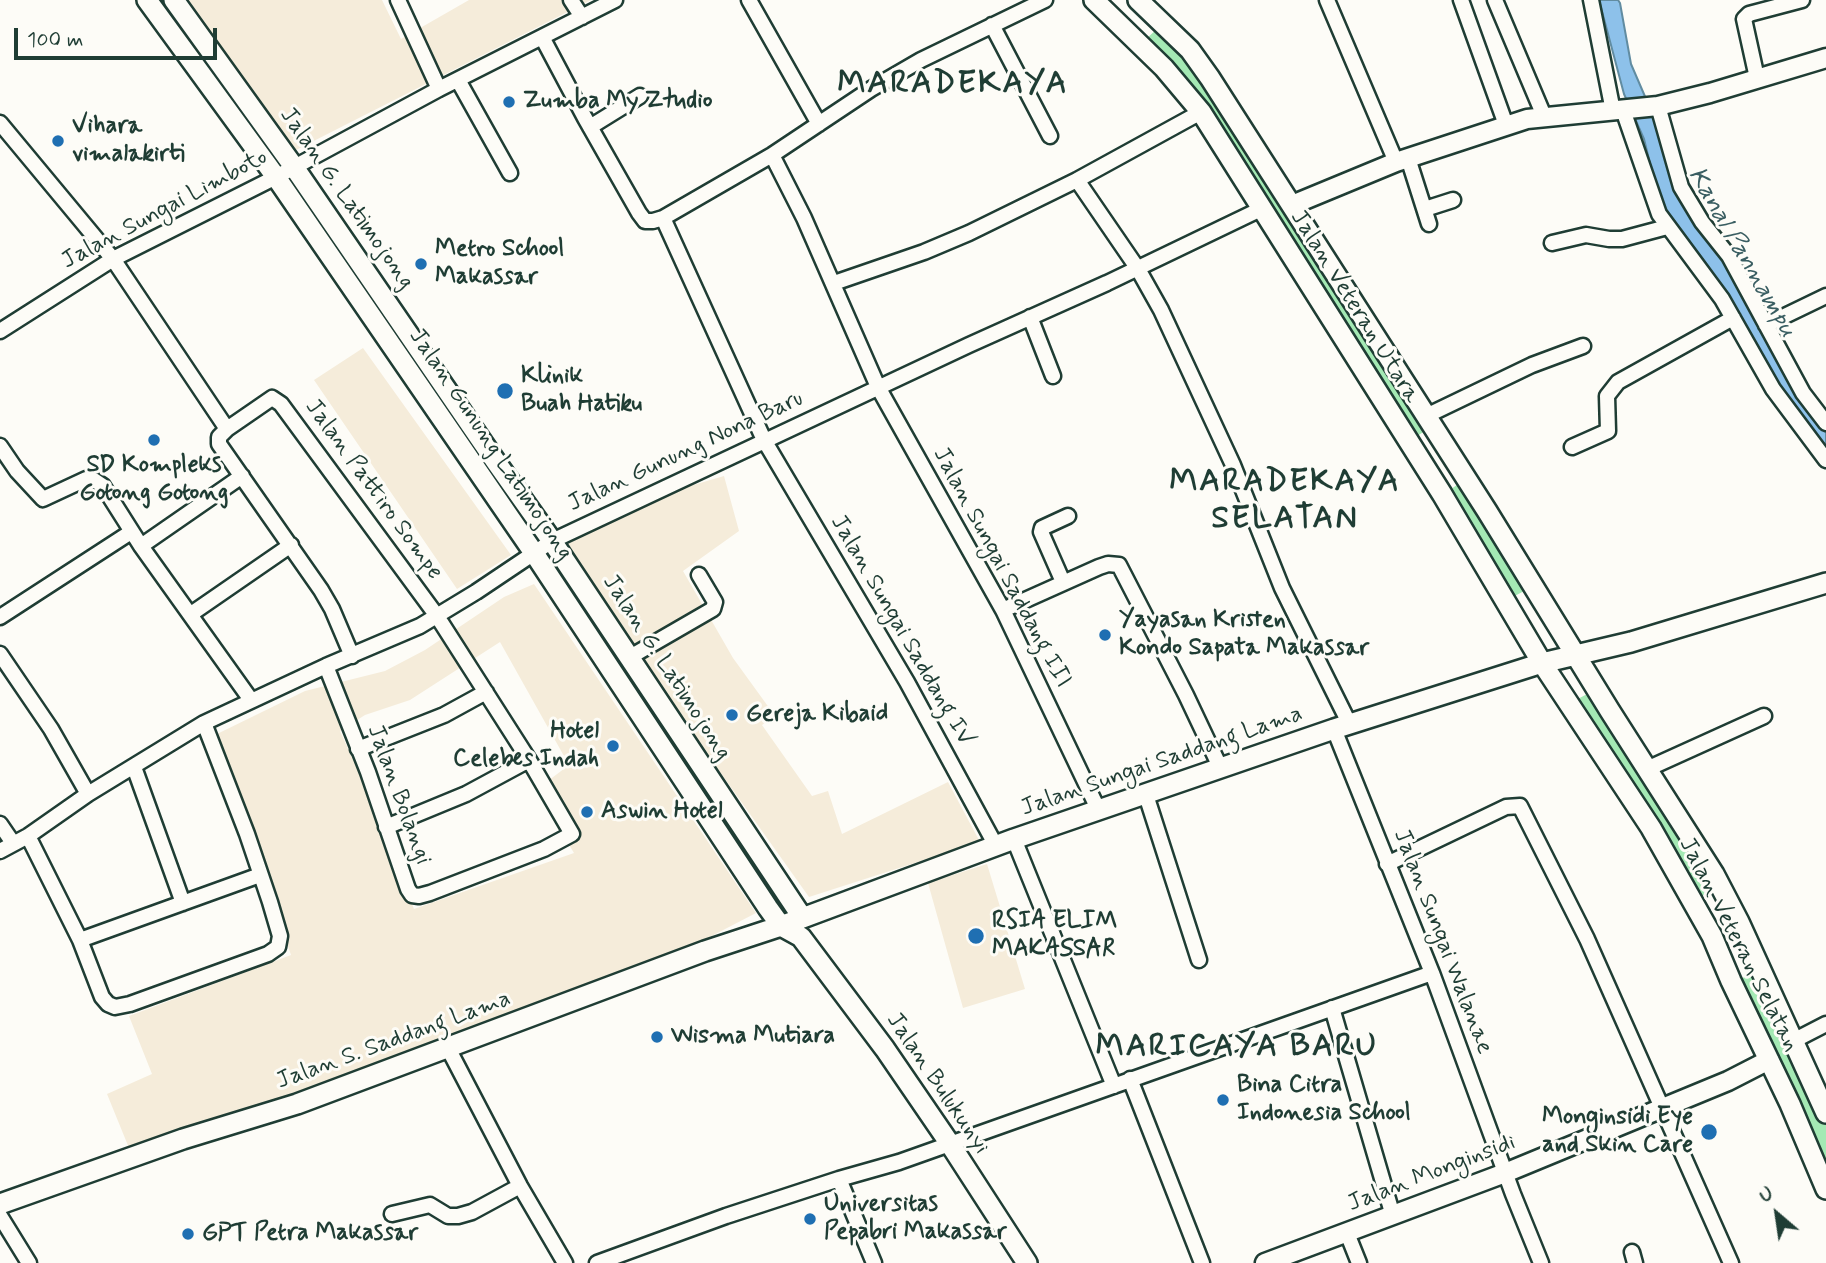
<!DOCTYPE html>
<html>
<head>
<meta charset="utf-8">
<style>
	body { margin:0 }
	#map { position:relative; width:1826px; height:1263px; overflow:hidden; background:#fdfcf7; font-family:Mynerve,sans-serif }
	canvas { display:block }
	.north { position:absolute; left:1742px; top:1179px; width:70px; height:70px; -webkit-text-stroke:5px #fdfcf7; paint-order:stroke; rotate:331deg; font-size:19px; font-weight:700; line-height:28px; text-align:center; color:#1f3d34 }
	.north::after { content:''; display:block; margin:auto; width:24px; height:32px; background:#1f3d34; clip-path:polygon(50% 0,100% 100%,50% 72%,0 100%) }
	.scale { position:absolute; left:14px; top:28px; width:203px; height:32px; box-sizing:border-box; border:4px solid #1f3d34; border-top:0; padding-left:9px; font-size:21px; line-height:24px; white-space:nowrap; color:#1f3d34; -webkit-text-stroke:5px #fdfcf7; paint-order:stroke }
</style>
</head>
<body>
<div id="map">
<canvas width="1826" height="1263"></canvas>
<div class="north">U</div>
<div class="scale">100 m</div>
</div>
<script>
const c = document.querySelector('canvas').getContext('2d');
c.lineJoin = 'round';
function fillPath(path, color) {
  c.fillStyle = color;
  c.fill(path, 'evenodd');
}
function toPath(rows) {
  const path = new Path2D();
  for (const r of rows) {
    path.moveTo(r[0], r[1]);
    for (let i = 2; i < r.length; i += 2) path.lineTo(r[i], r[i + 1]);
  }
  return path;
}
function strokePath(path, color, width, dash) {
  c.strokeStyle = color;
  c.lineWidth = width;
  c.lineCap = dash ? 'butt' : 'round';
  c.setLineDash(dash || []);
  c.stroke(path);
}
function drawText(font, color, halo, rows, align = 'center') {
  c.font = font + ' Mynerve,sans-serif';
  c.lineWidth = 6;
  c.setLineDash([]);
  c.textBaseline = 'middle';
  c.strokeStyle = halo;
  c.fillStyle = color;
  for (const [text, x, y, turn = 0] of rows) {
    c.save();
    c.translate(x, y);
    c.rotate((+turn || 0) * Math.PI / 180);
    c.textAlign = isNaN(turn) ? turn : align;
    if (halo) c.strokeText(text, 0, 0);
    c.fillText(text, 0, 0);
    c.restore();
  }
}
const built = toPath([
	[186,0,382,0,401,39,469,0,591,0,296,150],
	[363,348,511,555,457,589,314,380],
	[724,476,739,531,683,571,733,658,775,716,762,725,812,796,828,791,842,834,948,782,980,842,809,897,559,546,673,491],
	[534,584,756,913,675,955,621,975,253,1108,129,1148,107,1094,152,1074,129,1016,291,955,217,734,305,691,385,671,425,650,504,597],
	[500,642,569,765,536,790,574,853,414,909,366,788,340,731,365,715,410,700],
	[987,864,1025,989,963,1008,928,883]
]);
const green = toPath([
	[1158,28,1205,87,1428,429,1411,440,1145,40],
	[1461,482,1528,589,1507,600,1447,492],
	[1591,692,1714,890,1696,899,1572,702],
	[1756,971,1791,1042,1826,1124,1826,1182,1735,982]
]);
const water = toPath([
	[1599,0,1618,0,1620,3,1631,64,1656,122,1672,184,1733,273,1753,315,1795,389,1826,430,1826,456,1760,364,1708,266,1659,200,1644,139,1624,94,1599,0]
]);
const minor = toPath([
	[398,0,439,89],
	[571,0,582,17],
	[749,0,819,124],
	[1327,0,1396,162],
	[1461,0,1506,125],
	[1495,0,1544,116],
	[1591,0,1613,111],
	[992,25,1050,136],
	[542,37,585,118,639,213,645,221,653,221,663,218,772,155,871,89,921,60,1045,0],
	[1757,78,1744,19,1749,14,1802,0],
	[458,80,510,173],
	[1658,106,1681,187,1702,222,1729,256,1803,393,1826,423],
	[1623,110,1659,214,1722,299,1773,389,1826,460],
	[0,123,113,259,227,429,272,398,281,404,437,616,529,760,572,834,544,849,430,893,419,896,412,895,408,889,368,772,326,666],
	[590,127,640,96],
	[772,155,804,218,878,387,1003,610,1099,811],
	[1408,158,1429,224],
	[1077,180,1138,269,1161,310,1233,465,1282,588,1350,725],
	[1425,209,1453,200],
	[663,218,764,440,907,682,996,846],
	[1552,243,1586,235,1609,239,1622,239,1667,227],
	[834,283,924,252,969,233,1077,180,1201,112],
	[1030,317,1053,376],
	[1766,325,1826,296],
	[0,331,113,259,276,177,439,89,615,0],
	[1426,416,1532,365,1583,346],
	[227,429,219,437,219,444,321,590,332,609,352,656],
	[0,446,17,471,43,499,86,479,94,480,103,486,141,546,251,700],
	[1572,447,1608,431,1607,396,1618,382,1733,318],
	[141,546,242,476],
	[1063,582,1041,532,1042,528,1068,516],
	[1003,610,1099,567,1108,564,1119,565,1186,695,1221,769],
	[191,614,291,545],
	[0,617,131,532],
	[0,654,51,729,88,794],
	[630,657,713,609,715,602,699,575],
	[1334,729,1432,973,1513,1194,1541,1263],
	[358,749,444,715,486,692],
	[134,767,183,903],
	[1647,769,1764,716],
	[1146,795,1199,960],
	[0,824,13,843],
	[386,827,466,794,529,760],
	[28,836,80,940,102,997,108,1004,115,1007,130,1004,268,954,278,947,280,936,270,902,247,834,204,723],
	[1014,839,1114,1086],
	[0,851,28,836,88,794,204,723,326,666,420,626,476,592,552,541,969,345,1107,283,1263,208],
	[1387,864,1506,807,1520,806,1587,939,1731,1263],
	[80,940,260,875],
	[1332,1008,1393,1216],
	[1795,1040,1826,1024],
	[448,1048,520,1186,565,1263],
	[1130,1079,1202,1263],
	[839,1179,874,1263],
	[392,1214,430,1205,448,1216,458,1216,472,1212,520,1186],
	[0,1216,29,1263],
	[1347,1233,1359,1263],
	[1632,1252,1635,1263],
	[597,1263,726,1216,839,1179,899,1162,1432,973]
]);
const tertiary = toPath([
	[1292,205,1396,162,1527,119,1658,106,1710,93,1826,58],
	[1265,1263,1505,1173,1728,1081,1769,1060]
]);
const secondary = toPath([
	[147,0,276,177,534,553,768,908,781,926,801,937,885,1049,950,1144,1027,1263],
	[174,0,294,167,496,462,552,541,802,917],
	[1094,0,1164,68,1201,112,1442,494,1542,663,1651,828,1712,936,1731,981,1790,1104,1826,1189],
	[1138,0,1190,50,1210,78,1487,511,1610,711,1714,874,1739,922,1826,1113],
	[0,1204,183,1139,297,1104,705,951,781,926,1014,839,1334,729,1542,663,1631,642,1826,583]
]);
const markers = [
	[509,102,7,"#1f6fb2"],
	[58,141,7,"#1f6fb2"],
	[421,264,7,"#1f6fb2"],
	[505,391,9,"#1f6fb2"],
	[154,440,7,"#1f6fb2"],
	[1105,635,7,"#1f6fb2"],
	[732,715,7,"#1f6fb2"],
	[613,746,7,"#1f6fb2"],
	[587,812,7,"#1f6fb2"],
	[976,936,9,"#1f6fb2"],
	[657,1037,7,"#1f6fb2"],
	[1223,1100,7,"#1f6fb2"],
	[1709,1132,9,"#1f6fb2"],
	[810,1219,7,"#1f6fb2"],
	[188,1234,7,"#1f6fb2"]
];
const poiNames = [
	["Zumba My Ztudio",523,102],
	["Vihara",72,127],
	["vimalakirti",72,155],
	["Metro School",435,250],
	["Makassar",435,278],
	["Klinik",521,377],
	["Buah Hatiku",521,405],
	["SD Kompleks",154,466,"center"],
	["Gotong Gotong",154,494,"center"],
	["Yayasan Kristen",1119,621],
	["Kondo Sapata Makassar",1119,649],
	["Gereja Kibaid",746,715],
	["Hotel",599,732,"right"],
	["Celebes Indah",599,760,"right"],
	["Aswin Hotel",601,812],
	["RSIA ELIM",992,922],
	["MAKASSAR",992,950],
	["Wisma Mutiara",671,1037],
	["Bina Citra",1237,1086],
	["Indonesia School",1237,1114],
	["Monginsidi Eye",1693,1118,"right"],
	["and Skin Care",1693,1146,"right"],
	["Universitas",824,1205],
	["Pepabri Makassar",824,1233],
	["GPT Petra Makassar",202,1234]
];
const streetNames = [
	["Jalan G. Latimojong",346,199,55],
	["Jalan Sungai Limboto",165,210,-28],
	["Jalan Veteran Utara",1354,307,58],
	["Jalan Gunung Latimojong",490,445,56],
	["Jalan Gunung Nona Baru",686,452,-25],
	["Jalan Pattiro Sompe",373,490,54],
	["Jalan Sungai Saddang III",1001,568,62],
	["Jalan Sungai Saddang IV",901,631,60],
	["Jalan G. Latimojong",666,668,57],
	["Jalan Sungai Saddang Lama",1162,762,-19],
	["Jalan Bolangi",398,795,70],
	["Jalan Sungai Walanae",1442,942,69],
	["Jalan Veteran Selatan",1738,945,63],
	["Jalan S. Saddang Lama",394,1041,-20],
	["Jalan Bulukunyi",937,1084,56],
	["Jalan Monginsidi",1432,1174,-21]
];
const waterNames = [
	["Kanal Pannampu",1741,253,60]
];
const districtNames = [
	["MARADEKAYA",953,85],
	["MARADEKAYA",1285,483],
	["SELATAN",1285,520],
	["MARICAYA BARU",1237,1048]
];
fillPath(built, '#f5ecda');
fillPath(green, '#a4e9b4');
fillPath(water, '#8dc1ea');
strokePath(water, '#618ca1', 2);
strokePath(minor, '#1f3d34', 19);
strokePath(tertiary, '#1f3d34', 23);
strokePath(secondary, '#1f3d34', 24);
strokePath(minor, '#fdfcf7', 14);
strokePath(tertiary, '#fdfcf7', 18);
strokePath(secondary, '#fdfcf7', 19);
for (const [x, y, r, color] of markers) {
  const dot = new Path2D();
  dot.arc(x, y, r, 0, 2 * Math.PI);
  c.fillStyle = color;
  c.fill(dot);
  strokePath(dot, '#fdfcf7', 2.5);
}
drawText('bold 24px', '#1f3d34', '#fdfcf7', poiNames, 'left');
drawText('24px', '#1f3d34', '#fdfcf7', streetNames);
drawText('italic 26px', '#3a5e62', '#fdfcf7', waterNames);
c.letterSpacing = '2px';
drawText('bold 32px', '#1f3d34', '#fdfcf7', districtNames);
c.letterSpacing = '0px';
</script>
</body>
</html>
